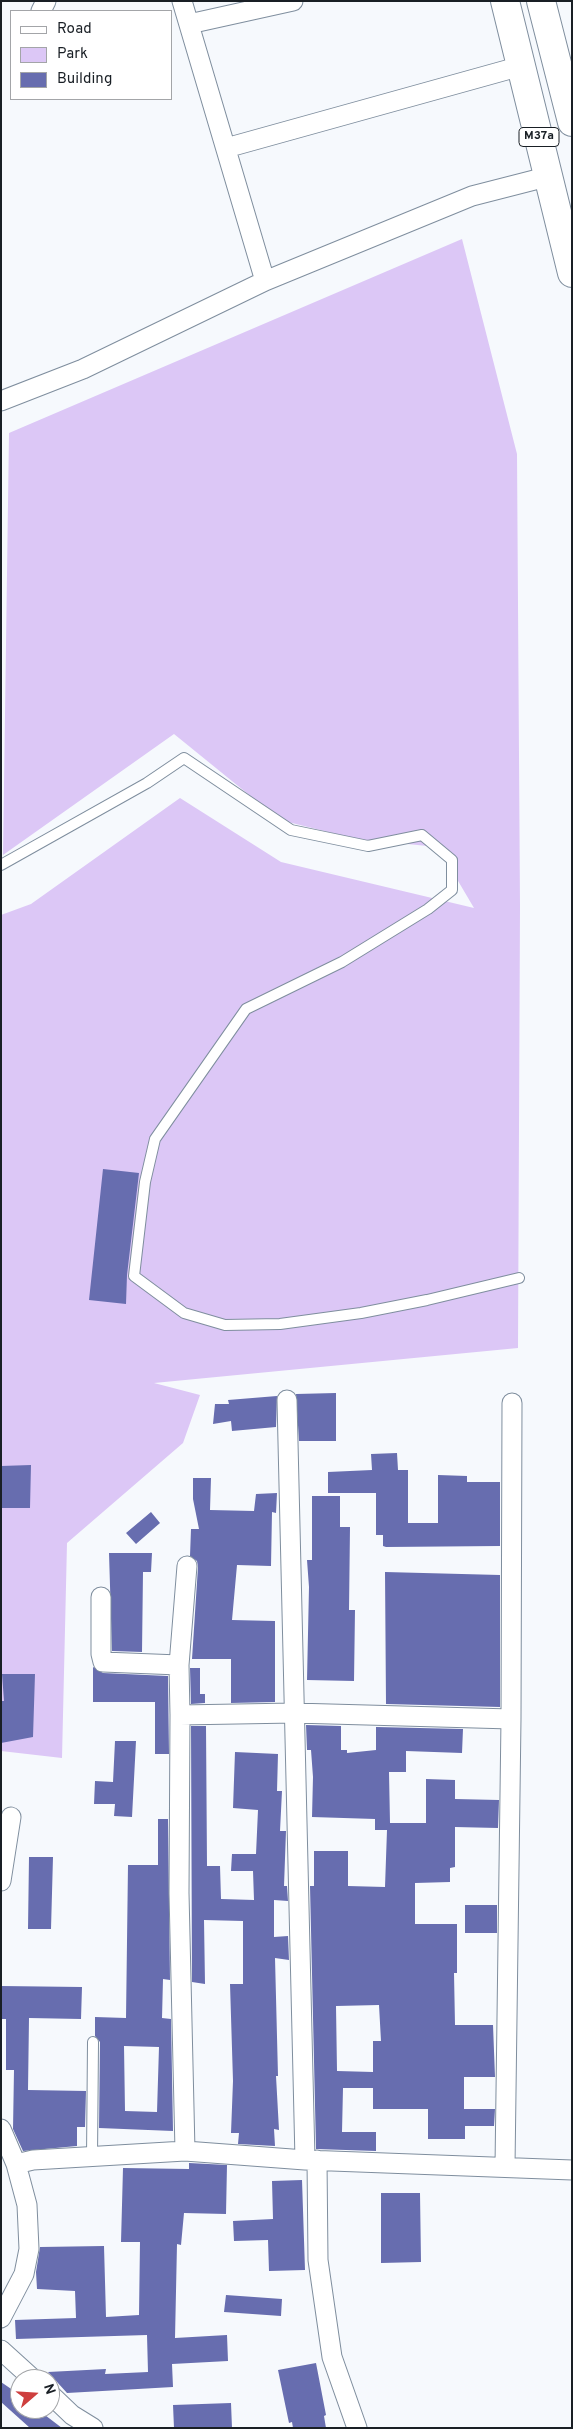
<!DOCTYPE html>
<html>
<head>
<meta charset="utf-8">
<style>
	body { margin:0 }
	#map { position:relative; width:573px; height:2429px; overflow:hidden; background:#f6f9fd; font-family:Overpass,sans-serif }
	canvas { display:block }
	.frame { position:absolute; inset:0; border:2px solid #191f25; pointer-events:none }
	.legend { position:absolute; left:10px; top:10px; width:162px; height:90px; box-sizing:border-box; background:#fff; border:1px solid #a3a5a8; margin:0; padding:6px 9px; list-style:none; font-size:15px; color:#191f25 }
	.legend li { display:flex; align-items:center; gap:10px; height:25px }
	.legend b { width:25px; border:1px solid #a3a5a8 }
	.north { position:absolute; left:10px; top:2369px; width:50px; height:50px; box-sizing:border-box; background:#fff; border:1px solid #a3a5a8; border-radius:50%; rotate:71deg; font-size:14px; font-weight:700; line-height:20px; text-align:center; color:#191f25 }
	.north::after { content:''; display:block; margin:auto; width:18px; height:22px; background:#ce3f3e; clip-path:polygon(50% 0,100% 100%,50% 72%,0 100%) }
</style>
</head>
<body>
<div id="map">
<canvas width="573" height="2429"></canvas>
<div class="frame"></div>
<ul class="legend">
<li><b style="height:6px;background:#fff"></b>Road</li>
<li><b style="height:14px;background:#dcc7f6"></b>Park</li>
<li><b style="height:14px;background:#676daf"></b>Building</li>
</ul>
<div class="north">N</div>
</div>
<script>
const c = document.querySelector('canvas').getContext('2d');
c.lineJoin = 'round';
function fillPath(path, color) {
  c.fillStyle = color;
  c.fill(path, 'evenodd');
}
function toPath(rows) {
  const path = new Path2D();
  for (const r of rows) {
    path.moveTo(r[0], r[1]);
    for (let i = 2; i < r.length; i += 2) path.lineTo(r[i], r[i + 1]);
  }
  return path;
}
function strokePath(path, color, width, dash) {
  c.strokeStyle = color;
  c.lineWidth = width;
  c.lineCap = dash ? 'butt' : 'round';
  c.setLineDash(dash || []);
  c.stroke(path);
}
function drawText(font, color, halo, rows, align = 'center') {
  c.font = font + ' Overpass,sans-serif';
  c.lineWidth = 4;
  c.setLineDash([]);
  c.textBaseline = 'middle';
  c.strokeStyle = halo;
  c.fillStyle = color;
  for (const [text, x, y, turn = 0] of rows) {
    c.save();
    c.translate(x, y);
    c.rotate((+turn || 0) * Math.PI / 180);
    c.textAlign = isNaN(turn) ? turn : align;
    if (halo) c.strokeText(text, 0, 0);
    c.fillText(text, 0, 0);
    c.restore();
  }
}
const green = toPath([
	[462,239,517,454,520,907,518,1348,154,1383,200,1395,183,1443,67,1543,62,1758,1,1751,1,915,31,904,180,798,281,862,474,908,438,847,356,839,280,820,174,734,3,855,9,433]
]);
const building = toPath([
	[103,1169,139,1173,127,1275,126,1304,89,1300],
	[336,1393,336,1441,299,1441,296,1394],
	[277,1396,276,1427,232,1431,231,1421,213,1424,215,1404,229,1404,228,1400],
	[397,1453,398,1470,408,1470,408,1523,438,1523,438,1475,467,1476,467,1482,500,1482,500,1546,386,1547,383,1546,383,1535,376,1535,376,1493,328,1493,328,1472,372,1470,371,1454],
	[31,1465,30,1508,1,1508,1,1466],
	[193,1478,211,1478,210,1510,254,1511,256,1494,277,1493,276,1513,272,1512,271,1566,237,1565,232,1620,275,1621,275,1702,231,1703,231,1659,192,1659,198,1567,197,1561,190,1556,191,1529,199,1529,193,1499],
	[312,1496,340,1496,340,1527,350,1527,349,1610,355,1610,354,1681,307,1680,309,1587,307,1560,312,1560],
	[151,1512,160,1523,136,1544,126,1533],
	[109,1553,152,1553,151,1572,143,1572,142,1652,112,1651],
	[385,1572,500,1575,500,1707,386,1704],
	[93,1667,103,1673,168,1676,169,1754,155,1754,155,1702,93,1702],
	[190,1668,200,1668,200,1694,205,1694,205,1703,191,1704],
	[2,1674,35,1674,33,1737,1,1743,1,1701,4,1701],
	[306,1725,341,1726,341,1750,347,1750,347,1753,376,1750,376,1727,463,1729,462,1753,406,1751,406,1772,389,1772,390,1823,426,1823,426,1779,455,1780,455,1799,499,1800,498,1828,455,1827,455,1867,450,1868,450,1882,415,1883,415,1924,457,1924,457,1973,454,1973,455,2025,493,2025,495,2077,464,2077,464,2109,495,2109,494,2126,465,2126,465,2139,428,2139,428,2109,373,2109,373,2088,343,2088,342,2132,376,2132,376,2151,316,2149,310,1886,314,1886,314,1851,348,1851,348,1886,385,1887,387,1830,375,1830,375,1819,312,1817,313,1777,311,1750,307,1750],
	[379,2005,381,2041,373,2041,373,2072,337,2071,336,2006],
	[191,1726,206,1726,207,1866,220,1866,221,1899,254,1900,253,1871,231,1871,232,1854,256,1854,258,1810,233,1808,235,1752,278,1754,277,1791,282,1791,280,1831,286,1831,284,1886,287,1886,288,1901,274,1900,274,1937,288,1936,289,1960,275,1958,278,2076,276,2076,279,2130,274,2129,275,2146,238,2144,239,2133,231,2133,233,2081,230,1984,243,1984,243,1921,204,1920,205,1984,192,1982],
	[115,1741,136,1741,132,1817,114,1816,115,1804,94,1804,95,1781,113,1782],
	[158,1819,168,1819,170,1980,163,1979,162,2018,171,2019,173,2131,99,2128,100,2042,95,2036,95,2017,126,2018,128,1865,158,1865],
	[124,2046,159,2047,157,2112,125,2111],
	[29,1857,53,1857,51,1929,28,1929],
	[465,1905,497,1905,497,1933,465,1933],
	[1,1986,82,1987,81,2019,29,2018,28,2090,86,2091,85,2127,77,2127,77,2146,23,2151,13,2129,14,2070,6,2070,6,2019,1,2019],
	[189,2163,227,2165,226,2214,184,2213,181,2245,177,2244,175,2338,227,2335,228,2361,172,2364,173,2387,67,2393,48,2372,106,2369,105,2374,148,2372,147,2335,16,2339,15,2320,76,2318,75,2291,37,2289,36,2272,40,2247,104,2246,106,2317,139,2315,140,2242,121,2242,123,2168,189,2169],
	[302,2180,305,2270,269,2271,268,2240,234,2241,233,2221,273,2219,272,2181],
	[381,2193,420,2193,421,2262,381,2263],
	[226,2295,282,2299,281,2316,224,2312],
	[316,2363,326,2415,324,2416,326,2428,293,2428,292,2422,289,2423,278,2370],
	[1,2382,20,2395,20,2409,37,2409,62,2428,30,2428,1,2402],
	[231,2403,232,2428,174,2428,173,2405]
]);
const service = toPath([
	[1,865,147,783,184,758,291,830,368,846,422,835,452,860,452,890,428,909,342,962,246,1009,155,1139,145,1182,134,1276,184,1313,225,1325,280,1324,361,1313,427,1300,519,1278],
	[92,2157,93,2042]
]);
const minor = toPath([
	[182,1,265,281],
	[41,11,46,1],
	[189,24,293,1],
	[226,148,521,66],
	[1,401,83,369,265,281,472,196,550,176],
	[287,1400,305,2160],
	[101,1597,101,1654,103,1662,179,1665,180,1715],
	[179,1665,187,1566],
	[511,1719,512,1403],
	[1,1881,11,1817],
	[1,2129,16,2164],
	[185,2151,179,1893,180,1715,294,1713,511,1719,505,2166],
	[317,2160,318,2260,332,2357,357,2428],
	[1,2318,24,2274,29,2249,27,2205,16,2164,33,2160,185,2151,305,2160,572,2170],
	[1,2350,33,2379],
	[50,2394,72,2415,93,2428]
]);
const trunk = toPath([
	[505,1,572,273],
	[541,1,572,122]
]);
const shields = [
	[539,137,40]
];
const shieldNames = [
	["M37a",539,137]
];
fillPath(green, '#dcc7f6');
fillPath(building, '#676daf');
strokePath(service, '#7f8e9e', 12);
strokePath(minor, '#7f8e9e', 21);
strokePath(trunk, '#7f8e9e', 30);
strokePath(service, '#fff', 10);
strokePath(minor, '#fff', 19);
strokePath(trunk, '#fff', 28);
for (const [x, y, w] of shields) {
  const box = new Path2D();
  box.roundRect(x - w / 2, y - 9.5, w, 19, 4);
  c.fillStyle = '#fff';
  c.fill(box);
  strokePath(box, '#191f25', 1);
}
drawText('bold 12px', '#191f25', null, shieldNames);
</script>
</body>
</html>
